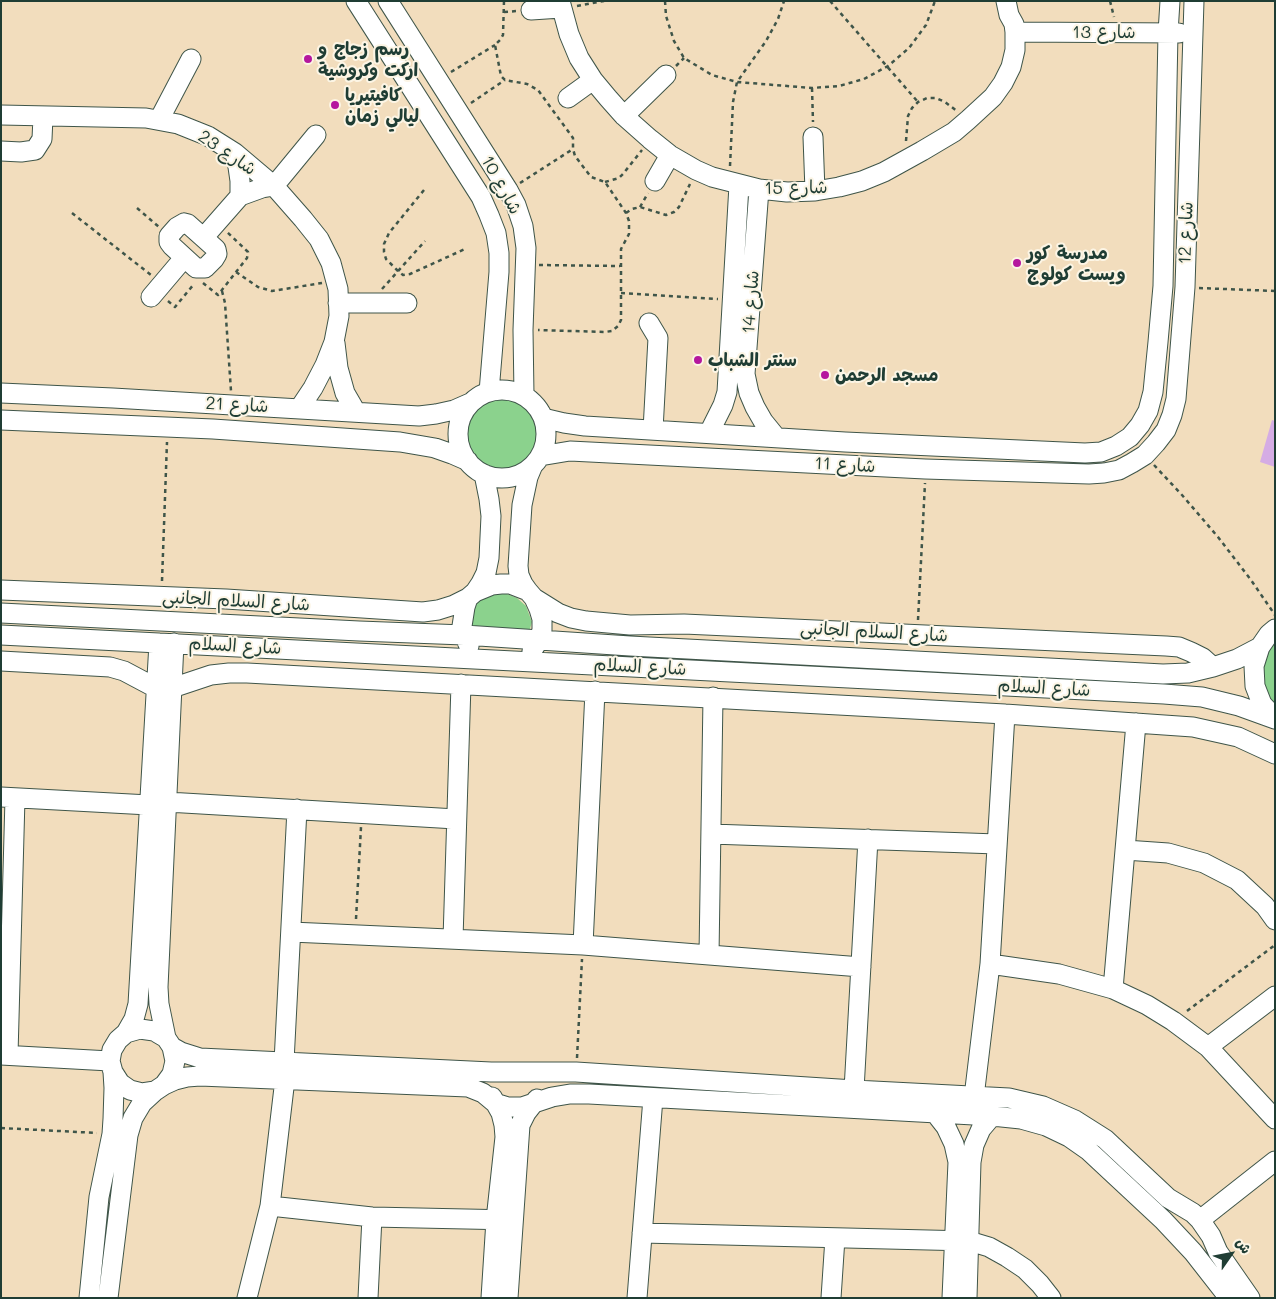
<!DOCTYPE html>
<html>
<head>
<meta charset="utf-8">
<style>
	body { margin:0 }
	#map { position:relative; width:1276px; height:1299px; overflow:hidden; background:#f2ddbd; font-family:Mali,"Playpen Sans Arabic",sans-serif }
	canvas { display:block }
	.frame { position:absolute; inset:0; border:2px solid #1f3d34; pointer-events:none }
	.north { position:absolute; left:1206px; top:1229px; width:50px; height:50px; -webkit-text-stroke:4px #fcf5e5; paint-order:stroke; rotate:57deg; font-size:14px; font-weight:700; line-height:20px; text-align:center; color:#1f3d34 }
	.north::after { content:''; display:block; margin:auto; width:18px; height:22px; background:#1f3d34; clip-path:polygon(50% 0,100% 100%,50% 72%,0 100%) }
</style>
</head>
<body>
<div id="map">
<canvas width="1276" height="1299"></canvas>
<div class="frame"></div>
<div class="north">ش</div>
</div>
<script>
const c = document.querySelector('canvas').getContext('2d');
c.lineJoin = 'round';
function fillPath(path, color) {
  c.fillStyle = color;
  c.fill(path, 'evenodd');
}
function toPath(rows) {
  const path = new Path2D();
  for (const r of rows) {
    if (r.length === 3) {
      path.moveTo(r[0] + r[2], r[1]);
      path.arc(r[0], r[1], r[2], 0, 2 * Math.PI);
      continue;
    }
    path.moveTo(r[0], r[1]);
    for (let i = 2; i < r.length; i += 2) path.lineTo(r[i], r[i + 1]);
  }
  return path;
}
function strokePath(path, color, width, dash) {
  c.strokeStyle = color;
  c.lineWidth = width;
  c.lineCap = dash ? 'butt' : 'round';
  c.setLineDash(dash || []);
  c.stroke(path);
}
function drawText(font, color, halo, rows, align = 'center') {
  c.font = font + ' Mali,"Playpen Sans Arabic",sans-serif';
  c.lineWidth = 4;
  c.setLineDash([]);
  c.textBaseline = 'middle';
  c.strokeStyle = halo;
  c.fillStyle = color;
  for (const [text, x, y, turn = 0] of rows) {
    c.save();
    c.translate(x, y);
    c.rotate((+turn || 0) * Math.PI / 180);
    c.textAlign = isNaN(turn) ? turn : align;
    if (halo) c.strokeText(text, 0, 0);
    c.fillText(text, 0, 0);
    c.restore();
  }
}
const green = toPath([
	[503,434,36],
	[495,593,507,594,517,598,526,606,532,622,529,632,471,630,471,614,480,598],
	[1275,642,1275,709,1269,703,1261,671,1265,655]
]);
const building = toPath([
	[1272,420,1275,421,1275,467,1260,462]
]);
const path = toPath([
	[504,1,503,35,500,40,495,45,501,76,505,80,527,84,538,90,573,138,573,149,575,156,591,177,605,182,626,213,629,221,629,234,621,249,621,320,618,326,612,331,605,332,538,330],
	[665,1,666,16,674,41,684,58,712,75,737,82,812,88,839,86,864,79,888,66,909,48,926,25,935,1],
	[830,1,918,102],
	[1110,1,1114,17],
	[577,6,604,1],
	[504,12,517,11],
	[676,66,684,58],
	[451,72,495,45],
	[812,88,813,122],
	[471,103,505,80],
	[906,141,908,116,912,108,918,102,927,98,936,98,945,102,957,111],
	[730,166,733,102,737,82,766,41,778,19,784,1],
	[605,182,619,178,623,174,642,150],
	[520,183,573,149],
	[424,190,389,233,384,244,384,252,386,259,398,271,403,275,410,274,465,249],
	[640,207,648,193],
	[137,208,159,227],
	[72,213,151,275],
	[626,213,632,209,640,207,666,215,674,212,679,207,690,184],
	[539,265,620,266],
	[236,272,258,287,272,291,322,283],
	[203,283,218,295,247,258,248,252,227,232],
	[1199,288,1275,291],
	[382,289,425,241],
	[222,291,225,303,231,391],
	[621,293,718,299],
	[168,301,175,307,194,284],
	[1154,465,1182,495,1218,537,1251,580,1275,615],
	[162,581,167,442],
	[918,620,925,483],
	[356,919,361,827],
	[1187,1011,1275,945],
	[577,1058,582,959],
	[1,1128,97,1133]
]);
const minor = toPath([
	[356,1,481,197,489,215,496,233,499,253,499,272,489,392],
	[388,1,508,190,516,205,523,226,526,248,523,330,524,395],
	[560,1,569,34,579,58,593,80,608,98,624,116,650,139,670,155,696,170,712,177,759,189,787,192,815,191,839,187,862,181,884,172,922,151,954,132,968,120,993,97,1003,83,1011,67,1015,50,1015,32,1014,24,1009,15,1006,1],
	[531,10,561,8],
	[1015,32,1179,33],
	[568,98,593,80],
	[1,115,146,118,178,124,208,136,235,153,274,186,303,219,319,239,331,263,338,289,339,316,334,342,325,365,313,388,299,409],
	[624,116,666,75],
	[159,120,191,59],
	[813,137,815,191],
	[1,151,21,152,35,150,42,139,43,117],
	[235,153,238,167,240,181,240,196],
	[655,181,670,155],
	[759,189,745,374,749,393,755,407,763,421,776,437],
	[184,223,188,224,216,249,217,254,214,259,205,268,196,268,172,246,169,242,169,236,177,227,184,223],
	[204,237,240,196,262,188,274,186,316,135],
	[151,297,184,258],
	[338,303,407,303],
	[649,323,658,338,653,430],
	[335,343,338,368,345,393,356,412],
	[502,434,44],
	[1,393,113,398,419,416,436,414,454,410,470,403],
	[543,418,564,423,585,426,845,442,1085,453,1101,452,1116,446,1130,437,1140,425,1148,411,1153,392,1158,342,1163,286,1168,33,1170,1],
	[1,420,213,429,400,442,435,448,452,454,468,461],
	[709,433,723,405,727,392,739,185],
	[540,456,570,451,925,469,1089,474,1104,473,1119,470,1132,463,1145,455,1156,443,1166,430,1172,415,1176,399,1185,287,1194,1],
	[1,590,226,599,423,612,438,610,454,605,468,598],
	[475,592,492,585,501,584,510,584,528,591],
	[534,598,558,613,571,618,586,621,630,625,684,624,1166,646,1179,647,1191,652,1203,658,1213,667],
	[1,613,359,631,464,635,630,646,1163,674,1188,673,1213,667,1237,659,1260,647],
	[1275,629,1269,634,1260,647,1254,666,1255,686,1262,704,1275,718],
	[1,635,1164,694,1202,697,1239,706,1275,719],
	[469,646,464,635,462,626,465,607,468,598,475,592,481,583,486,573,489,558,491,516,489,499,484,474],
	[532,651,539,640,542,630,542,619,539,609,534,598,528,591,523,584,519,575,518,566,522,505,528,477,533,465],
	[1,661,110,667,124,671,156,688,172,688,211,675,229,673,247,673,1005,714,1193,727,1238,737,1275,754],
	[1,797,149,805],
	[167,802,456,819],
	[711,834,997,844],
	[1125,850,1168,853,1204,863,1237,880,1265,906,1275,920],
	[291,932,583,945,861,967],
	[453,939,461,684],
	[583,945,595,691],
	[709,955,713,697],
	[990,964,1059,974,1113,989,1147,1005,1173,1021,1208,1047,1275,1119],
	[1113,989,1136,723],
	[126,1033,134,1019,138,1004,159,643],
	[166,1038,159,1004,158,987,174,643],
	[172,1047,175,1061,172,1074,164,1085,155,1091,142,1093,130,1090,120,1083,113,1072,110,1061,112,1050,118,1040,126,1033,140,1029,154,1031,166,1038,172,1047,181,1052,200,1058,491,1072,576,1072,854,1090,1009,1098,1043,1106,1075,1120,1105,1139,1168,1198,1193,1213,1200,1220,1211,1236,1218,1252,1250,1298],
	[1208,1047,1275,996],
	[1,1055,110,1061],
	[8,1055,15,798],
	[284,1062,297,809],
	[164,1085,175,1080,187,1077,200,1076,468,1087,483,1093,495,1103,508,1107,522,1107,552,1097,570,1094,589,1094,992,1116,1021,1119,1046,1126,1069,1137,1089,1151,1163,1220,1193,1252,1229,1298],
	[854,1090,868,839],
	[974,1097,990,964,1005,714],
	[935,1113,946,1127,954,1144,958,1162,952,1298],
	[270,1206,372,1217,513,1220],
	[1200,1220,1275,1161],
	[642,1233,969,1241,989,1247,1007,1257,1025,1269,1040,1284,1051,1298],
	[89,1298,99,1197,112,1134,113,1119,114,1088,113,1072],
	[108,1298,128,1135,133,1118,142,1103,155,1091],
	[247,1298,270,1206,285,1079],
	[368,1298,372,1217],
	[491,1298,496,1220,505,1137,504,1125,501,1113,492,1097],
	[508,1298,520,1125,526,1113,537,1099],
	[637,1298,653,1098],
	[831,1298,835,1238],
	[967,1298,971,1162,974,1145,981,1129,992,1116]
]);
const markers = [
	[308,59,5,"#b5179e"],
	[335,105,5,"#b5179e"],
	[1017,263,5,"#b5179e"],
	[698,360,5,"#b5179e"],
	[825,375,5,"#b5179e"]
];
const streetNames = [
	["شارع 13",1104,32],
	["شارع 23",227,153,34],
	["شارع 10",501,185,61],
	["شارع 15",796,188,-1],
	["شارع 12",1186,233,-88],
	["شارع 14",751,302,-86],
	["شارع 21",237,405,3],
	["شارع 11",845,465,3],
	["شارع السلام الجانبى",236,601,3],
	["شارع السلام الجانبى",874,632,3],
	["شارع السلام",235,646,3],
	["شارع السلام",640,667,3],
	["شارع السلام",1044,688,3]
];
const poiNames = [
	["رسم زجاج و",318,49],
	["اركت وكروشية",318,70],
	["كافيتيريا",345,95],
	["ليالي زمان",345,116],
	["مدرسة كور",1027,253],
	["ويست كولوج",1027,274],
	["سنتر الشباب",708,360],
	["مسجد الرحمن",835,375]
];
fillPath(green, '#8bd28d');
fillPath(building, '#d5ace4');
strokePath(minor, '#3f5549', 21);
strokePath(path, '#3f5549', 2.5, [4, 4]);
strokePath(minor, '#fff', 19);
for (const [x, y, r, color] of markers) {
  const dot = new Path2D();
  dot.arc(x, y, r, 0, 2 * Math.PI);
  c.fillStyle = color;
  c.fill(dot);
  strokePath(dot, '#fcf5e5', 2);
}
drawText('18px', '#1f3d34', '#fcf5e5', streetNames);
drawText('bold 18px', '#1f3d34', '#fcf5e5', poiNames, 'left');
</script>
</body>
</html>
